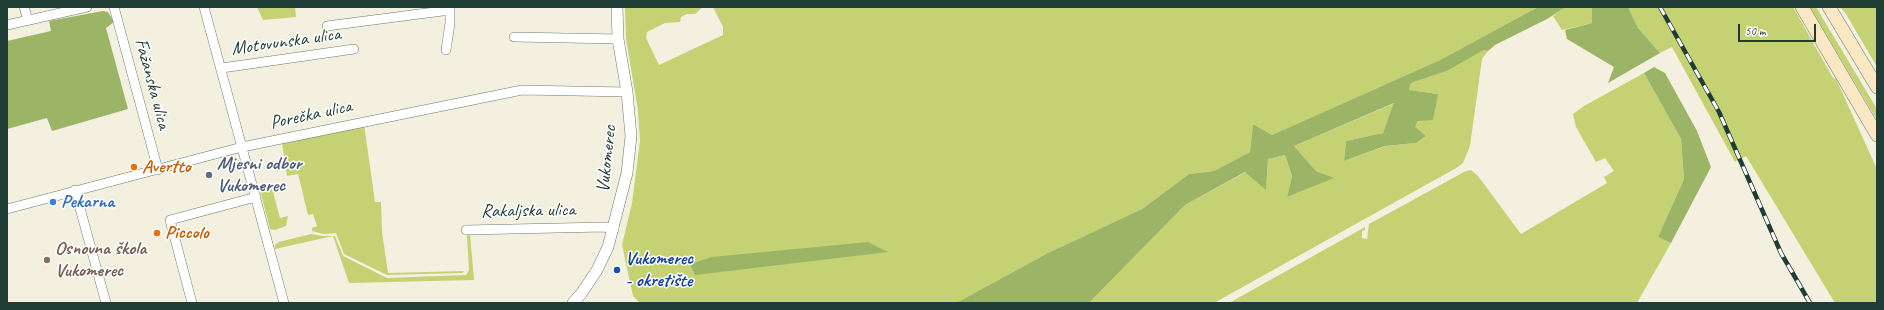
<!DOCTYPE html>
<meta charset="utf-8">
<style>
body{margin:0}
#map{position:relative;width:1884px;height:310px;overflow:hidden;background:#f4f0df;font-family:Caveat,sans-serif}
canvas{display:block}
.frame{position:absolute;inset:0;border:8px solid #1f3d34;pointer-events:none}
.scale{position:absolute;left:1738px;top:24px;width:78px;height:18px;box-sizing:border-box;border:2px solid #1f3d34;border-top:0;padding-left:5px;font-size:12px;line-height:14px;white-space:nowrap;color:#1f3d34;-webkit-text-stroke:3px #fff;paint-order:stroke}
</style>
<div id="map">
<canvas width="1884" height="310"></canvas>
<div class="frame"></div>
<div class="scale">50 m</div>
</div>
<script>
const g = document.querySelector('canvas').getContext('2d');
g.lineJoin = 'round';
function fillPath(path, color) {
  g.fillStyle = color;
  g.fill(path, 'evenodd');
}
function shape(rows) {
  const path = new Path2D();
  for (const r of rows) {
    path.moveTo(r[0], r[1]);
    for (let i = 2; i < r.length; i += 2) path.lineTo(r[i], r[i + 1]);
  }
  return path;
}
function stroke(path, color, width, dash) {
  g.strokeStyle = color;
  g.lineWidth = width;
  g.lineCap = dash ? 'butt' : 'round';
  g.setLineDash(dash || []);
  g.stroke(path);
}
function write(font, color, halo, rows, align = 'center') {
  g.font = font + ' Caveat,sans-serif';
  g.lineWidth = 3;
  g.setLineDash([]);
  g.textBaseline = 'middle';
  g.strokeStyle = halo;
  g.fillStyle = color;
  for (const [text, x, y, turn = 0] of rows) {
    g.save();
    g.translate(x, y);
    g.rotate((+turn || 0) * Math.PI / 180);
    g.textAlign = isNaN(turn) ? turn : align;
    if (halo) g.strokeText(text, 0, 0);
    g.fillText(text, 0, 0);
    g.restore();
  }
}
fillPath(shape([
 [257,7,295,7,296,17,263,20],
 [625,7,703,7,695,14,687,14,681,17,680,22,665,23,647,32,646,38,659,65,723,35,723,27,713,7,1538,7,1440,60,1272,135,1253,124,1250,152,1214,171,1189,174,1142,209,1048,253,956,303,640,303,633,296,622,245,632,203,640,141,638,110,626,39],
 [1566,7,1592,7,1592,23,1562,30,1553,16],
 [1628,7,1793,7,1833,78,1836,79,1877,169,1877,303,1835,303,1746,156,1735,162,1672,47,1660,53,1638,28],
 [1810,7,1816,7,1877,109,1877,120],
 [1840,7,1877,7,1877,67,1846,14],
 [1484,50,1488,51,1482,59,1470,146,1463,163,1458,167,1214,303,1089,303,1185,205,1246,172,1266,189,1268,159,1285,155,1292,176,1287,197,1333,178,1316,171,1294,146,1395,103,1383,133,1346,141,1344,161,1386,146,1416,143,1426,136,1414,128,1438,94,1409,90,1411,83,1447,71],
 [1644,73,1681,139,1684,179,1658,237,1671,243,1637,303,1229,303,1365,227,1365,230,1362,231,1362,238,1367,239,1369,224,1466,171,1471,170,1478,176,1521,234,1607,183,1604,177,1614,171,1605,158,1596,162,1576,127,1573,114,1584,106],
 [364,124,375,202,381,202,382,232,388,273,464,271,462,273,387,275,344,254,336,233,324,234,312,231,312,228,317,226,313,214,308,215,298,174,287,176,282,143],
 [272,188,280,218,288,216,286,226,275,230,270,229,260,190],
 [311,234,322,236,335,236,343,256,387,278,466,275,469,270,467,236,470,234,474,280,349,283,333,236,275,249,275,245,279,242]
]), '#c4d273');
fillPath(shape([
 [1538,7,1566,7,1547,19,1495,45,1488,51,1484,50,1447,71,1411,83,1409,90,1438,94,1433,120,1418,121,1415,127,1426,136,1416,143,1385,146,1344,161,1346,141,1383,133,1394,103,1294,146,1316,171,1334,178,1287,197,1292,176,1285,155,1268,159,1266,190,1245,172,1185,205,1089,303,956,303,1048,253,1142,209,1189,174,1214,171,1250,152,1253,124,1272,135,1440,60],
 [1592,7,1628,7,1638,28,1660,53,1608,83,1614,67,1567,39,1565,30,1592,23],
 [103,11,108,12,114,22,106,28,128,109,52,131,47,118,7,129,7,41,51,31,49,21],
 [1654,67,1665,73,1697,131,1711,167,1671,243,1658,237,1684,179,1681,139,1644,73],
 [868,242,888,252,695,275,690,264,712,257]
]), '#9bb465');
const minor = shape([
 [24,7,28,20],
 [114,7,158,170],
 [204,7,284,303],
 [7,25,87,7],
 [327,26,450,10,449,7],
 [514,37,618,39],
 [446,50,450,23,450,10],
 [222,68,354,49],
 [75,190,106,303],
 [7,209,242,147,522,90,627,92],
 [466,230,604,227,614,229],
 [192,303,170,220,256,197]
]);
const tertiary = shape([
 [573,303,581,294,597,270,608,247,627,173,631,136,627,92,618,39,617,7]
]);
const secondary = shape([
 [1802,7,1877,135],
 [1829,7,1877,87]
]);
stroke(minor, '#6a7c70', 10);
stroke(tertiary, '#6a7c70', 12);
stroke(secondary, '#6a7c70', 14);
stroke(minor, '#fff', 9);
stroke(tertiary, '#fff', 11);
stroke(secondary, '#fae7c3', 13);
const rail = shape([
 [1660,7,1719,112,1781,253,1810,303]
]);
stroke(rail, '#1f3d34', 4.5);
stroke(rail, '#fff', 3, [9]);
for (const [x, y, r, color] of [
 [134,167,4,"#e8710a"],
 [209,175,4,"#5c6f8a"],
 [53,202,4,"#3f7fe0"],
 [157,233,4,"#e8710a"],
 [47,260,4,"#8d6e63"],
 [617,270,4,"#1a4fb4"]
]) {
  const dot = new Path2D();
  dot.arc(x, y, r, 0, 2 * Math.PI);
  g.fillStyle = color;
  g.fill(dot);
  stroke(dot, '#fff', 1.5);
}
write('19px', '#1f3d34', '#fff', [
 ["Motovunska ulica",286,42,-8],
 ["Fažanska ulica",152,84,75],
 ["Porečka ulica",311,115,-12],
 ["Vukomerec",607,159,-84],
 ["Rakaljska ulica",528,211,-1]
]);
write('bold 19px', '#4e5e75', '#fff', [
 ["Mjesni odbor",217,164],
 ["Vukomerec",217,186]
], 'left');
write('bold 19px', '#c56008', '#fff', [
 ["Avertto",142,167],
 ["Piccolo",165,233]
], 'left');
write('bold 19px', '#366cbe', '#fff', [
 ["Pekarna",61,202]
], 'left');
write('bold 19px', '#785e54', '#fff', [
 ["Osnovna škola",55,249],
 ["Vukomerec",55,271]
], 'left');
write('bold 19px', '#164399', '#fff', [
 ["Vukomerec",625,259],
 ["- okretište",625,281]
], 'left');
</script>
